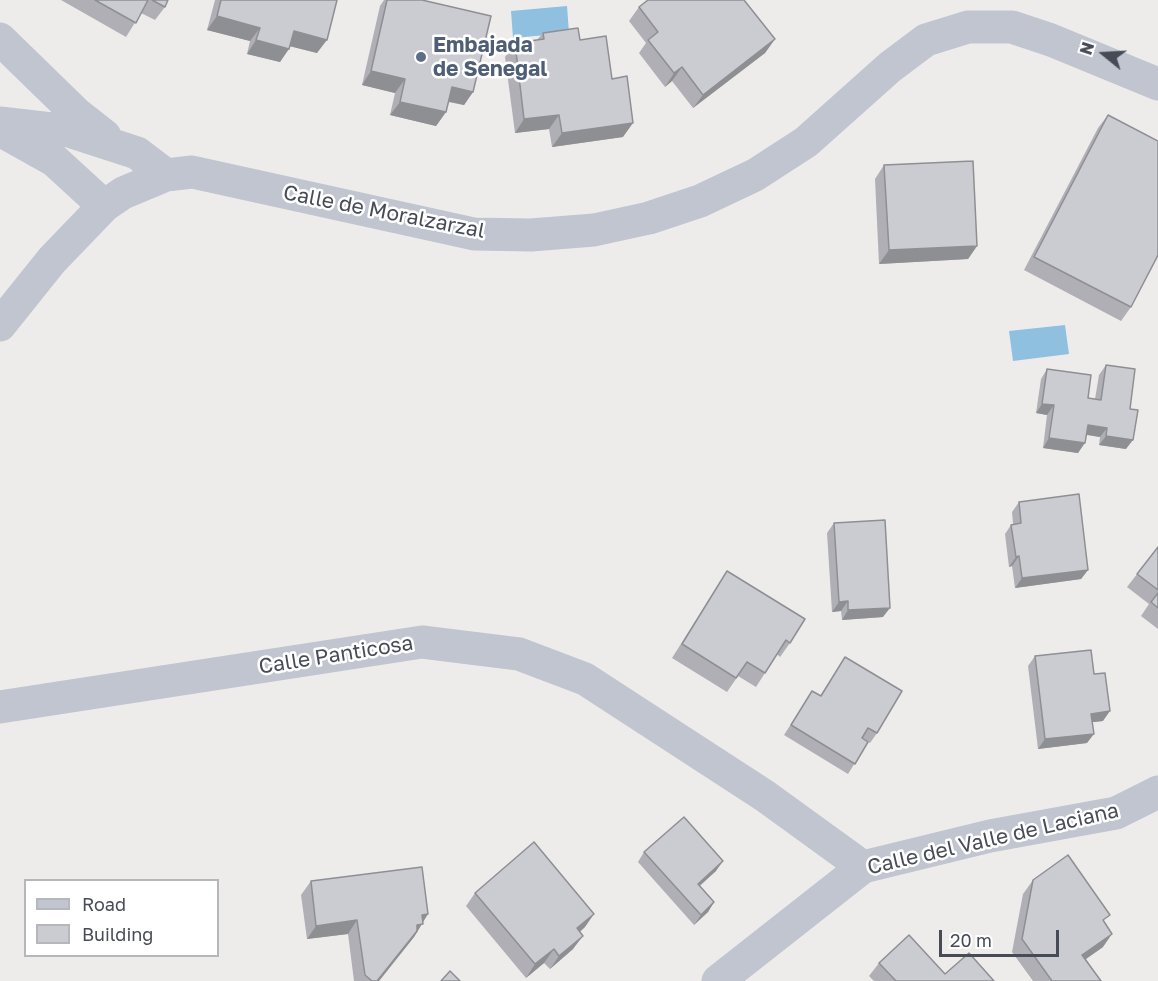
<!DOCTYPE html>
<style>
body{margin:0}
#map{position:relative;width:1158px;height:981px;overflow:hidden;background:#eeeceb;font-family:"Golos Text",sans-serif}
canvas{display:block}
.legend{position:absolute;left:24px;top:879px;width:195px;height:78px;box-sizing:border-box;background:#fff;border:2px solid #b5b7bb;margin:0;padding:8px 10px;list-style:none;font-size:18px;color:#464b56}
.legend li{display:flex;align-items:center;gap:12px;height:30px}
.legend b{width:30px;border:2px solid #b5b7bb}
.north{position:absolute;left:1074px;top:24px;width:60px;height:60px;-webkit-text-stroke:4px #fff;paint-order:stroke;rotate:288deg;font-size:16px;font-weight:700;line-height:24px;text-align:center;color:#464b56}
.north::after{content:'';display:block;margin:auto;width:21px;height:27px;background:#464b56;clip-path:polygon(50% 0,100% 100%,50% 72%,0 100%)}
.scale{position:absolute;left:939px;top:930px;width:120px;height:27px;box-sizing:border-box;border:3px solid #464b56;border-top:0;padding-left:8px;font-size:18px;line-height:21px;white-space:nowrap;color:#464b56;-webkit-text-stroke:4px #fff;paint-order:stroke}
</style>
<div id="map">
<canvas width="1158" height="981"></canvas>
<ul class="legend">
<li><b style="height:8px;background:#c0c5cf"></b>Road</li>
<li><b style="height:16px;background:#cbccd2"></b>Building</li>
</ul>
<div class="north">N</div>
<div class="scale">20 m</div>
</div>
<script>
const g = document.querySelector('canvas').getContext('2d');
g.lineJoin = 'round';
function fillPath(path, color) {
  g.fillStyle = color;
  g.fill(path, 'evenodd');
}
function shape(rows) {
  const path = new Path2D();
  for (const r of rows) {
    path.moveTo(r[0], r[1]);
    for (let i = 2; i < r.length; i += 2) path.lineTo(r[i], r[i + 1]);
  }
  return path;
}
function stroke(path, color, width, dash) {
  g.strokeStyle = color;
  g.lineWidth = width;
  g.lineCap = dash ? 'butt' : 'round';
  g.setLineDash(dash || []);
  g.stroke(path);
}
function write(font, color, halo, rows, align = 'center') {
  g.font = font + ' "Golos Text",sans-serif';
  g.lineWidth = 5;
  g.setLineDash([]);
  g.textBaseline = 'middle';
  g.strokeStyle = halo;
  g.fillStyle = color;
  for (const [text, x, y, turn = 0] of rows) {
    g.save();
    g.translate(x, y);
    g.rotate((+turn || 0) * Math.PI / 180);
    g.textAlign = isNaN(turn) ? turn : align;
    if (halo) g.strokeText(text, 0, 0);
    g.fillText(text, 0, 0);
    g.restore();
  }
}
fillPath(shape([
 [567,6,569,33,513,38,511,11],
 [1065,325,1069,354,1013,361,1009,331]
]), '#8fc0e0');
stroke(shape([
 [0,39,77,114,105,136],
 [0,123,69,131,137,153,166,175],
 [0,130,55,161,104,206],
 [0,325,52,260,104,206,123,193,166,175,192,172,474,234,531,235,594,230,649,218,700,201,755,175,806,142,890,67,926,40,968,27,1012,27,1051,40,1158,84],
 [0,707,422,642,519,654,585,679,765,796,863,867],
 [718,981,863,867,990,836,1116,813,1158,792]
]), '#c0c5cf', 33);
fillPath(shape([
 [61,0,168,0,165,7,155,20,141,13,126,37],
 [215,0,337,0,317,53,290,46,280,62,247,54,250,41,207,30],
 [384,0,422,0,473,92,464,105,448,102,446,112,436,126,390,115,395,93,362,85,380,6],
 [639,7,775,39,765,53,693,108,672,81,665,87,639,53,646,43,629,21],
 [543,33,580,40,612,79,623,137,552,147,549,129,515,133,505,57,515,43,537,40],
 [1108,115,1131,307,1121,321,1024,270,1098,128],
 [884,165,977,246,968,259,879,264,875,179],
 [1106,365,1130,409,1126,449,1099,445,1100,437,1087,435,1078,453,1043,448,1047,415,1036,413,1041,379,1047,369,1088,398,1095,399,1099,375],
 [1019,502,1088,570,1081,579,1015,588,1012,566,1009,567,1005,534,1011,525,1013,524,1012,512],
 [834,523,883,617,842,620,841,611,832,612,827,533],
 [1158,547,1158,629,1141,616,1149,604,1127,587],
 [727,571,790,643,780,657,777,654,756,687,738,676,727,692,672,658,718,585],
 [1035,656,1094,674,1103,721,1093,722,1087,743,1038,749,1028,666],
 [845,657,877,733,870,743,868,742,848,774,784,735,812,691,820,696],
 [644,852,716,871,700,886,714,902,708,912,694,925,638,862],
 [1033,880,1105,923,1103,947,1086,959,1101,981,1033,981,1012,952,1023,894],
 [311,881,423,922,414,937,379,981,354,981,348,934,307,939,301,895],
 [475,893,585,927,580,932,573,949,550,969,544,963,526,978,466,906],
 [879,963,945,974,994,981,874,981,869,976]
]), '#afafb5');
fillPath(shape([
 [217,16,260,28,250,41,207,30],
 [294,31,327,40,317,53,285,45],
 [775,39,765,53,693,108,703,95],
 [256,40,289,49,280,62,247,54],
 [682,67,672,81,665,87,674,73],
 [371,71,405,79,395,93,362,85],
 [452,87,473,92,464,105,442,100],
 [400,102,446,112,436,126,390,115],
 [559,115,549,129,515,133,524,119],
 [633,123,623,137,552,147,562,133],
 [977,246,968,259,879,264,889,250],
 [1042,404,1054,405,1047,415,1036,413],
 [1088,425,1107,428,1100,437,1082,434],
 [1106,436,1133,440,1126,449,1099,445],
 [1049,438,1085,443,1078,453,1043,448],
 [1019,556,1012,566,1009,567,1016,557],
 [1088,570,1081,579,1015,588,1022,578],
 [848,601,841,611,832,612,839,602],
 [890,608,883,617,842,620,848,610],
 [1110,711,1103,721,1085,723,1091,714],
 [1094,734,1087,743,1038,749,1045,739],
 [723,861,716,871,691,893,698,884],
 [714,902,708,912,694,925,701,915],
 [428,914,414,937,379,981,377,981,407,938,422,915],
 [594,914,585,927,567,942,577,928],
 [357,920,348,934,307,939,316,926],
 [1112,934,1103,947,1073,968,1082,955],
 [583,936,573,949,550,969,559,956],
 [554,949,544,963,526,978,535,964]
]), '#8e8f93');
const building = shape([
 [95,0,148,0,136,23,95,0],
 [152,0,168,0,165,7,152,0],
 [221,0,337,0,327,40,294,31,289,49,256,40,260,28,217,16,221,0],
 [387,0,422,0,491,16,473,92,452,87,446,112,400,102,405,79,371,71,387,0],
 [648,0,744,0,775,39,703,95,682,67,674,73,648,40,658,32,639,7,648,0],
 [578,28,580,40,606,36,612,79,627,76,633,123,562,133,559,115,524,119,515,43,544,39,543,33,578,28],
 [1108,115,1158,141,1158,255,1131,307,1034,257,1108,115],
 [973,161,977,246,889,250,884,165,973,161],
 [1106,365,1135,369,1130,409,1138,410,1133,440,1106,436,1107,428,1088,425,1085,443,1049,438,1054,405,1042,404,1047,369,1091,375,1088,398,1101,400,1106,365],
 [1079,494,1088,570,1022,578,1019,556,1016,557,1011,525,1021,523,1019,502,1079,494],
 [885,520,890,608,848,610,848,601,839,602,834,523,885,520],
 [1158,547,1158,590,1137,574,1158,547],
 [727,571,805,619,790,643,786,640,765,673,747,662,736,678,682,644,727,571],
 [1158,593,1158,608,1151,602,1158,593],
 [1091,650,1094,674,1105,673,1110,711,1091,714,1094,734,1045,739,1035,656,1091,650],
 [845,657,902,691,877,733,868,728,862,738,868,742,855,764,791,725,812,691,821,696,845,657],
 [684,817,723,861,698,884,714,902,701,915,644,852,684,817],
 [534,842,594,914,577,928,583,936,559,956,554,949,535,964,475,893,534,842],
 [1068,855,1110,915,1103,920,1112,934,1082,955,1101,981,1052,981,1022,939,1033,880,1068,855],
 [422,867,428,914,422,915,423,924,417,925,417,931,377,981,372,981,365,975,357,920,316,926,311,881,422,867],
 [909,935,945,974,969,953,994,981,896,981,879,963,909,935],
 [450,971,460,981,441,981,450,971]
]);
fillPath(building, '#cbccd2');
stroke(building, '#8e8f93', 1.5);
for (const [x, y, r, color] of [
 [421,57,6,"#5c6f8a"]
]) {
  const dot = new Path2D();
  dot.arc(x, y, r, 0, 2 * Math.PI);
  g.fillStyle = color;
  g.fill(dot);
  stroke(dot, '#fff', 2);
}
write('bold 21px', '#4e5e75', '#fff', [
 ["Embajada",433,45],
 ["de Senegal",433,69]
], 'left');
write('21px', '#464b56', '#fff', [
 ["Calle de Moralzarzal",384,212,11],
 ["Calle Panticosa",336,655,-9],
 ["Calle del Valle de Laciana",993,839,-13]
]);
</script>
